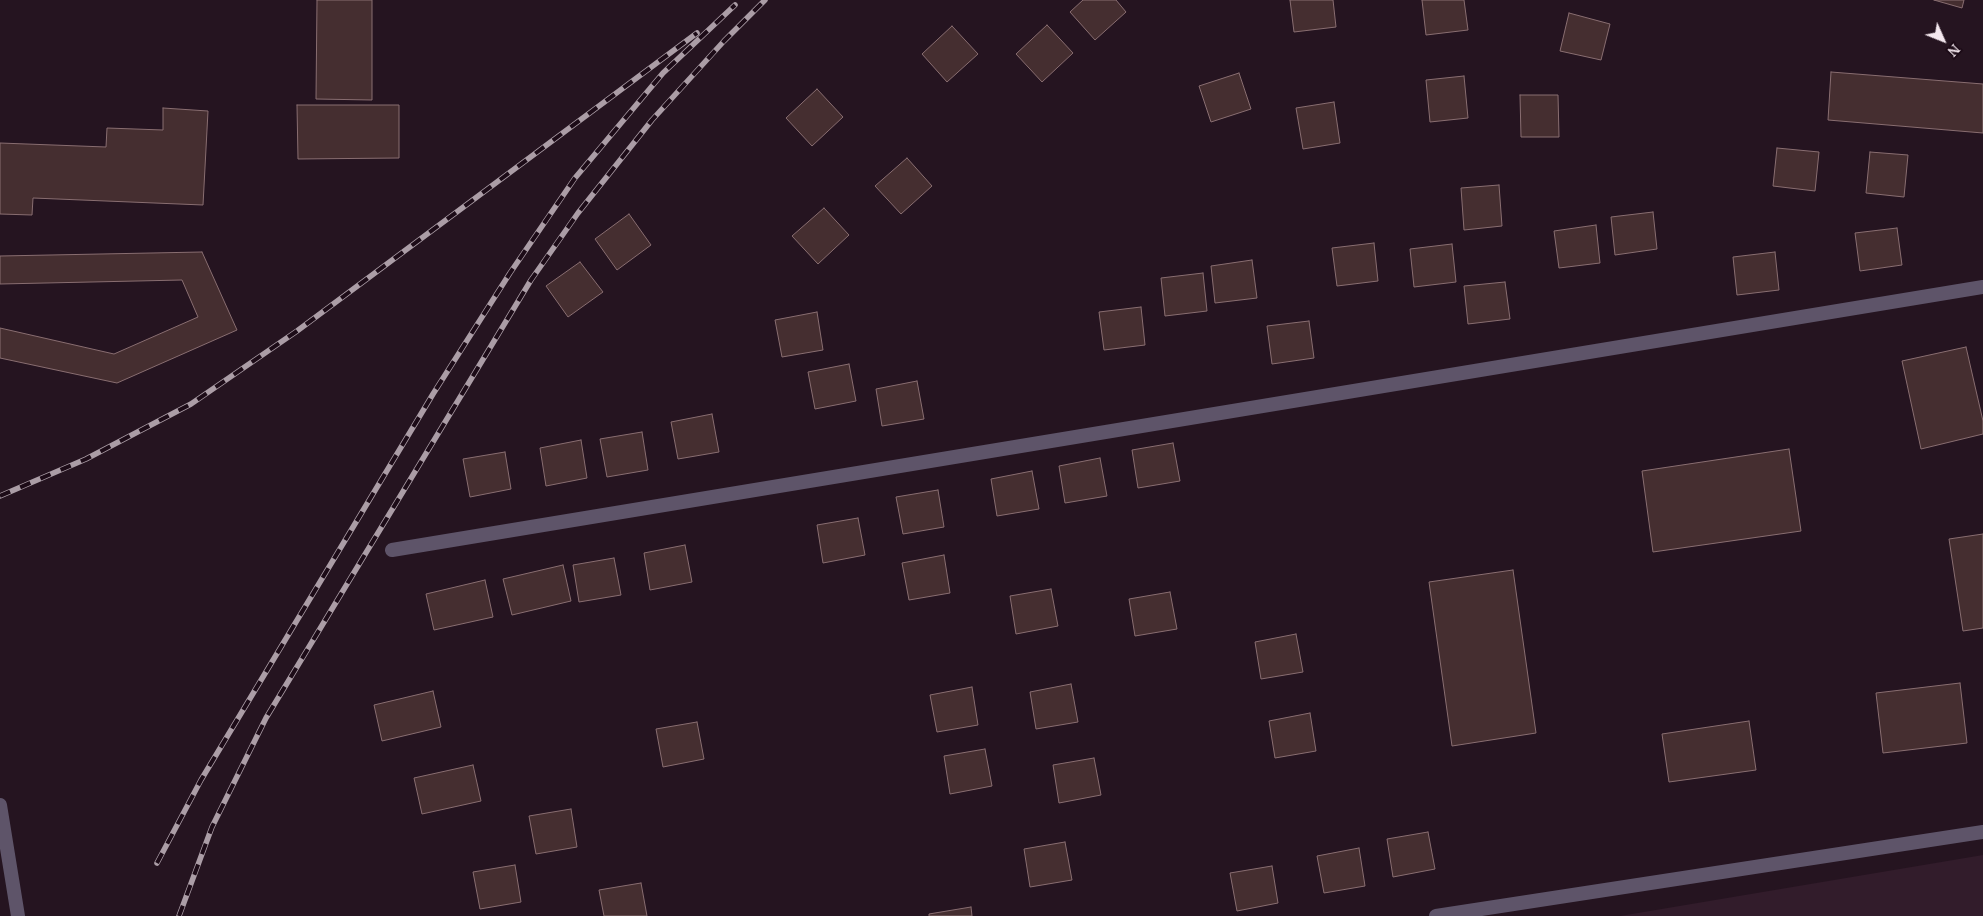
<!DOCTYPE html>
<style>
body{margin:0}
#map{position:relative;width:1983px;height:916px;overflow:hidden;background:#251420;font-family:"PT Serif",serif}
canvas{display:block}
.north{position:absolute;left:1918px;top:15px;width:50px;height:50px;-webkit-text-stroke:4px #1c0b17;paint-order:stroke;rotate:134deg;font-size:14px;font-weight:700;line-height:20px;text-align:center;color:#f4e8ef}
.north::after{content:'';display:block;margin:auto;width:18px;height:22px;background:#f4e8ef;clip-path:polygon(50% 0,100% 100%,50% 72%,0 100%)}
</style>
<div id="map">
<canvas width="1983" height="916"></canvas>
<div class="north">N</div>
</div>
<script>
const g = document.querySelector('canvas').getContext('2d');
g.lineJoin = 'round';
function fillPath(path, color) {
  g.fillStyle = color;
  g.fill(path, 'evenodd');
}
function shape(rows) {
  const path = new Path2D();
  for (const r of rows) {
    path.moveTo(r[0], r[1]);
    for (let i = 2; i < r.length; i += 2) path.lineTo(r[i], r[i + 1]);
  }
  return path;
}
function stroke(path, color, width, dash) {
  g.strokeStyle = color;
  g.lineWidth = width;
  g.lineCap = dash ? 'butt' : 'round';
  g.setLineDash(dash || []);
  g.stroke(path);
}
fillPath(shape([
 [1983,855,1983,916,1620,916]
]), '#321c2b');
const building = shape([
 [317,0,372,0,372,100,316,99,317,0],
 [1083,0,1116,0,1126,12,1095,40,1070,12,1083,0],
 [1290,0,1333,0,1336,27,1294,32,1290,0],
 [1422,0,1464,0,1468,30,1426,35,1422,0],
 [1934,0,1964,0,1962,8,1934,0],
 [1569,13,1610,24,1601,60,1560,51,1569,13],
 [1047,25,1073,53,1042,82,1016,54,1047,25],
 [952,26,978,54,947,82,922,54,952,26],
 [1831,72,1983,84,1983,133,1828,120,1831,72],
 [1239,73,1251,109,1211,122,1199,86,1239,73],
 [1464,76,1468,118,1430,122,1426,80,1464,76],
 [817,89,843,117,812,146,786,118,817,89],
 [1520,95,1558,95,1559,137,1521,137,1520,95],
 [1334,102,1340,143,1303,149,1296,108,1334,102],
 [297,105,399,105,399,158,298,159,297,105],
 [163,108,208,111,203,205,33,198,32,215,0,214,0,143,106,147,107,128,163,130,163,108],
 [1777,148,1819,152,1815,191,1773,186,1777,148],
 [1870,152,1908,155,1904,197,1866,193,1870,152],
 [907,158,932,186,901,214,875,186,907,158],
 [1499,185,1502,226,1464,230,1461,188,1499,185],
 [824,208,849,235,818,264,792,236,824,208],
 [1653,212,1657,249,1615,255,1611,217,1653,212],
 [629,214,651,245,617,270,595,239,629,214],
 [1596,225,1600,263,1559,268,1554,231,1596,225],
 [1897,228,1902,265,1860,271,1855,233,1897,228],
 [1374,243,1378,281,1337,286,1332,248,1374,243],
 [1452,244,1456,282,1414,287,1410,249,1452,244],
 [202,252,237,330,117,383,0,358,0,328,114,354,198,317,182,280,0,284,0,256,202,252],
 [1775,252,1779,290,1737,295,1733,257,1775,252],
 [1252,260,1257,298,1215,303,1211,266,1252,260],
 [580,262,603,292,568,317,546,286,580,262],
 [1203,273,1207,311,1165,316,1161,278,1203,273],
 [1505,282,1510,319,1468,324,1464,286,1505,282],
 [1141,307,1145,345,1104,350,1099,312,1141,307],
 [817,312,823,350,782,357,775,320,817,312],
 [1309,321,1314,358,1272,364,1267,326,1309,321],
 [1966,347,1983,421,1983,434,1921,449,1902,361,1966,347],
 [849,364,856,401,815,409,808,372,849,364],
 [917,381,924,419,882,426,876,389,917,381],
 [712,414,719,452,678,459,671,422,712,414],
 [642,432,648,470,607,477,600,439,642,432],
 [581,440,587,478,546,486,540,448,581,440],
 [1173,443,1180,481,1138,488,1132,450,1173,443],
 [1789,449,1801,531,1653,552,1642,471,1789,449],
 [505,452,511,489,470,497,463,459,505,452],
 [1100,458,1107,496,1065,503,1059,466,1100,458],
 [1032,471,1039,509,997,516,991,479,1032,471],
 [938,490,944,527,903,534,896,497,938,490],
 [858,518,865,555,823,563,817,525,858,518],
 [1983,534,1983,628,1963,631,1949,539,1983,534],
 [685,545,692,582,650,590,644,553,685,545],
 [944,555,950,593,909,600,902,563,944,555],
 [614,558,621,595,579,602,573,565,614,558],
 [563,565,571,601,512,615,503,579,563,565],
 [1513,570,1536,733,1452,746,1429,582,1513,570],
 [485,580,493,617,434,630,426,594,485,580],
 [1051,589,1058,626,1016,634,1010,596,1051,589],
 [1170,592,1177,629,1135,636,1129,599,1170,592],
 [1296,634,1303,672,1261,679,1255,642,1296,634],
 [1960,683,1967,743,1883,753,1876,693,1960,683],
 [1071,684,1078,722,1036,729,1030,692,1071,684],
 [972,687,978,725,937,732,930,695,972,687],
 [433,691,441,727,382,741,374,705,433,691],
 [1310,713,1316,751,1275,758,1269,721,1310,713],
 [1749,721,1756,770,1669,782,1662,734,1749,721],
 [697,722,704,759,663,767,656,729,697,722],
 [985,749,992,786,950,794,944,756,985,749],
 [1094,758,1101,795,1059,803,1053,765,1094,758],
 [473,765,481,801,422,814,414,778,473,765],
 [571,809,577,847,536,854,529,816,571,809],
 [1428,832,1435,869,1393,877,1387,839,1428,832],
 [1065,842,1072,880,1030,887,1024,849,1065,842],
 [1359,848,1365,886,1324,893,1317,856,1359,848],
 [515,865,521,902,480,909,473,872,515,865],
 [1272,866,1278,903,1237,911,1230,873,1272,866],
 [641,883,647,916,604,916,599,890,641,883],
 [971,907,972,916,929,916,929,914,971,907]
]);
fillPath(building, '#452e30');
stroke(building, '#896e71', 1);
stroke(shape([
 [392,550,1983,287],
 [1436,916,1983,832]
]), '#5e5469', 14);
stroke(shape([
 [0,805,18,916]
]), '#5e5469', 14);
const rail = shape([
 [0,496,86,459,191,404,297,331,697,33],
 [157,863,201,780,433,394,510,273,575,178,663,73,735,5],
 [179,916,212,827,266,718,531,280,578,213,652,120,724,41,765,0]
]);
stroke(rail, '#ab9da6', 5.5);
stroke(rail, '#1c0b17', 4, [11]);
</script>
